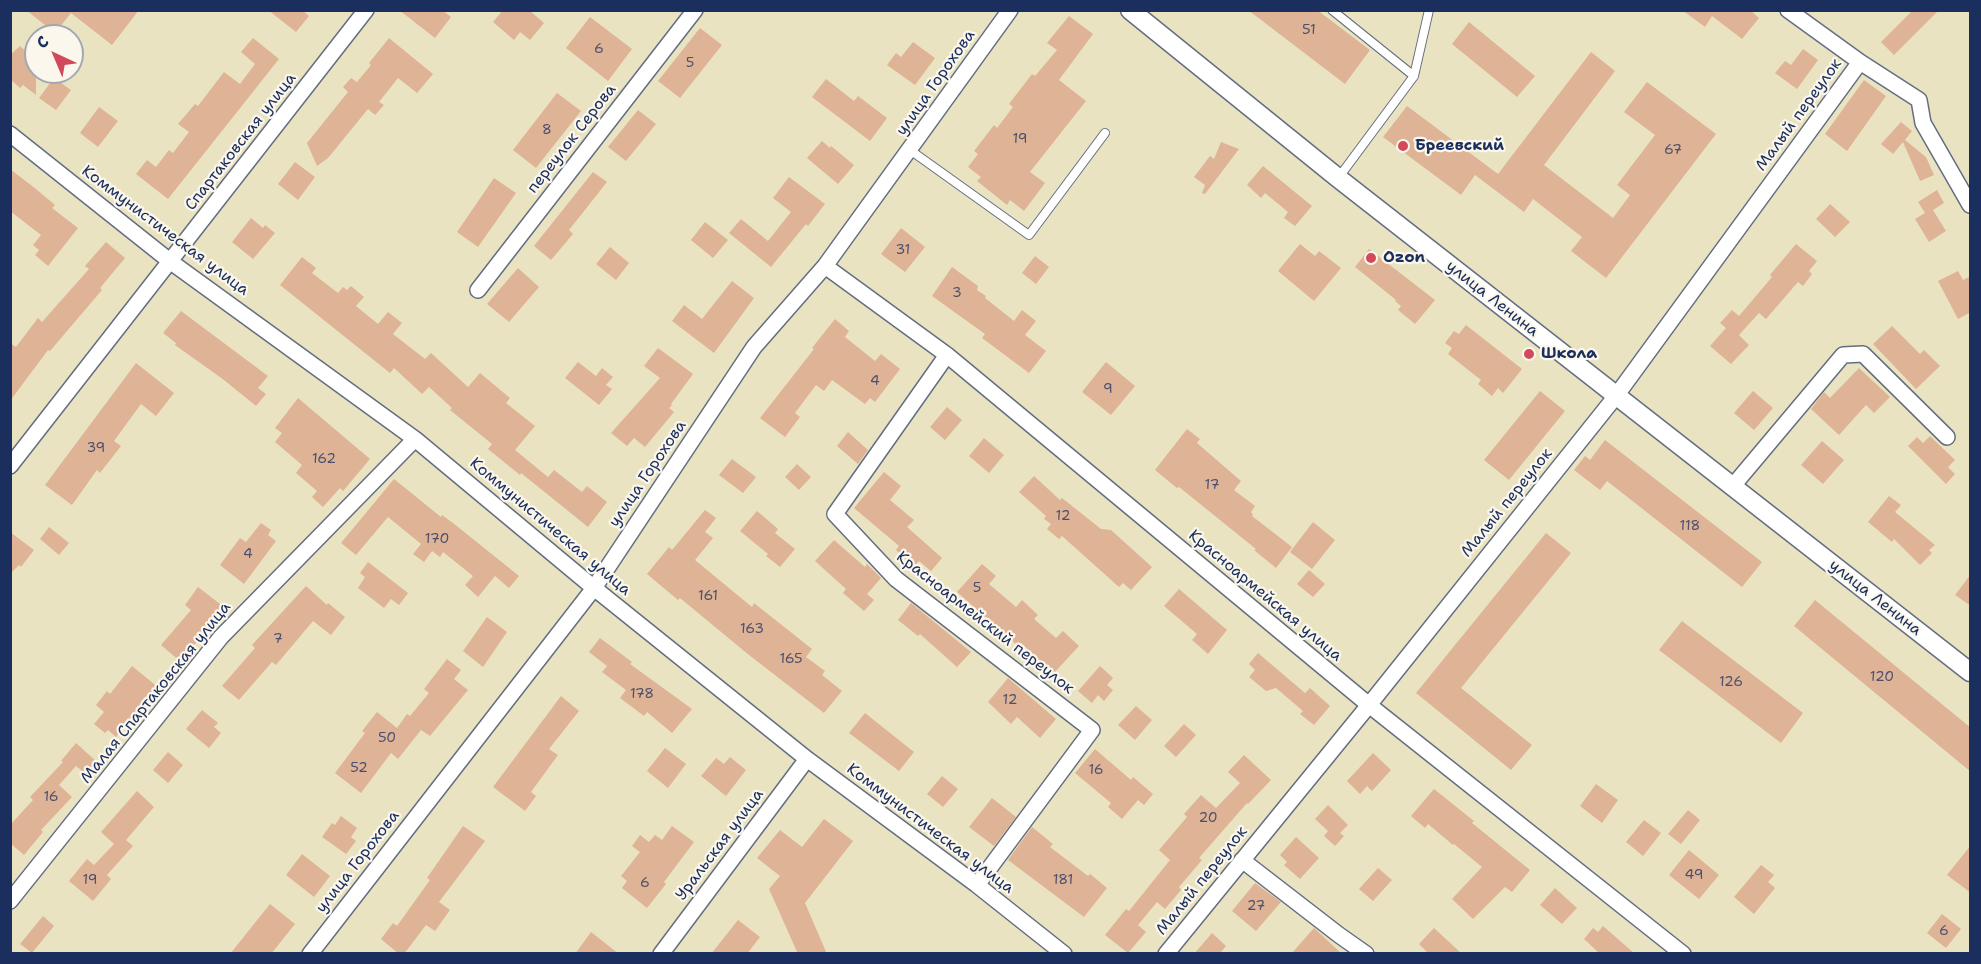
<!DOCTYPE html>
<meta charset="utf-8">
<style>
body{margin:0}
#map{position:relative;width:1981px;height:964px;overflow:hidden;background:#eae3c2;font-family:"Shantell Sans",sans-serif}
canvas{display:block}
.frame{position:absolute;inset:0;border:12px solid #1b2f5e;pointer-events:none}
.north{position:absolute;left:24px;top:24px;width:60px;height:60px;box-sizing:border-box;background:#fbf7ec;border:2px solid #a1a7b3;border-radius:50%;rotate:316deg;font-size:16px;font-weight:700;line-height:24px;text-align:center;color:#1b2f5e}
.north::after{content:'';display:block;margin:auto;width:21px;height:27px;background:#d1495b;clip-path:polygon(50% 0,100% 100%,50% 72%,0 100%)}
</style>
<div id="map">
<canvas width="1981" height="964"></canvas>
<div class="frame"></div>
<div class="north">С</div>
</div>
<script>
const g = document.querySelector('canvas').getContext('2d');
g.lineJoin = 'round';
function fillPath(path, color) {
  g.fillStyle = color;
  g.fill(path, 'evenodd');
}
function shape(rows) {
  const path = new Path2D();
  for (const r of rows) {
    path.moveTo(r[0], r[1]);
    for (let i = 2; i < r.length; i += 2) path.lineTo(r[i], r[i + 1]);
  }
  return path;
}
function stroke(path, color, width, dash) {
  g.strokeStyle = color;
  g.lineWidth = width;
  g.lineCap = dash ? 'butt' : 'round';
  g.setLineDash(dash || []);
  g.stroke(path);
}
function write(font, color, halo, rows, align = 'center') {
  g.font = font + ' "Shantell Sans",sans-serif';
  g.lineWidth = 4.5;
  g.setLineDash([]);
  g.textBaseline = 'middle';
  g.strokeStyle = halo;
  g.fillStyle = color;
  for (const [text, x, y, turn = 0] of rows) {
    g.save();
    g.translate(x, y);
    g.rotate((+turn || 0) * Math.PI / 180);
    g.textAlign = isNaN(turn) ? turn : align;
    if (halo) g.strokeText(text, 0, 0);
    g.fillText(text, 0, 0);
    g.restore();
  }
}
fillPath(shape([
 [26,10,139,10,112,45,71,13,55,33],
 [268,10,302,10,309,16,296,32],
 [399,10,442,10,451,17,435,38],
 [503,10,529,10,544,23,530,40,520,32,514,40,493,22],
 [1248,10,1317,10,1370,50,1345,84],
 [1682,10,1750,10,1759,18,1742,39,1712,16,1705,27],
 [1913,10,1939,10,1894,55,1881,42],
 [1069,16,1093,34,1059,80,1086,101,1030,172,1045,183,1024,211,1010,200,1007,205,977,181,981,177,968,167,978,154,974,151,994,125,997,128,1013,107,1009,104,1032,74,1035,76,1057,50,1047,43],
 [590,17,632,49,608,81,566,48],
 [1469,22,1535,76,1517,97,1452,44],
 [700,28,722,45,680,98,658,81],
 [253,38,279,59,168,199,136,174,147,160,156,167,169,150,173,153,189,132,178,124,195,104,198,106,224,72,240,84,255,64,241,52],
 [389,38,433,74,417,93,398,78,379,102,384,105,375,115,368,109,328,158,317,166,307,143,348,92,343,87,351,78,357,82,371,65,369,63],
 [913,42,935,58,915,85,887,65,896,53,901,57],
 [20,46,36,61,36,95,23,85,20,88,10,79,10,55],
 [1803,49,1818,60,1797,89,1775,73,1785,61,1791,65],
 [1591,52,1615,71,1544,165,1613,218,1630,195,1617,185,1655,135,1624,112,1647,82,1716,134,1606,278,1571,251,1582,237,1533,199,1524,212,1475,175,1461,195,1383,137,1407,106,1498,174],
 [54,78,71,90,56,110,39,98],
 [826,79,854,101,858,96,887,118,870,141,812,97],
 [1864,80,1886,96,1847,151,1825,134],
 [557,93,581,111,536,168,513,150],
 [99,107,118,121,98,147,80,133],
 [638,110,656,124,626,161,608,147],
 [1901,122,1912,131,1905,140,1926,157,1934,175,1920,181,1903,142,1893,154,1881,144],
 [822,141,830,148,831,146,854,165,838,184,807,158],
 [1221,142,1239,149,1205,194,1202,193,1205,185,1194,177,1210,156,1214,159],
 [295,162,315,177,298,200,278,184],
 [1263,166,1312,206,1295,226,1284,218,1288,212,1265,193,1261,198,1247,185],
 [10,169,36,189,55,205,52,208,78,228,48,266,35,255,39,250,33,245,41,235,10,211],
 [593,172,607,182,569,230,573,234,551,260,534,246],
 [789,177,825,204,808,226,806,224,771,267,729,233,741,219,768,241,791,212,773,198],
 [494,178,516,193,478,247,457,232],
 [1937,190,1944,203,1933,210,1946,231,1929,242,1915,219,1925,213,1918,202],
 [1830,204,1850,222,1835,237,1816,219],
 [251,218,263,228,265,225,275,233,253,259,232,242],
 [705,222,728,240,713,258,691,240],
 [901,228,925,247,905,272,881,254],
 [106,242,125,258,100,288,102,290,50,351,48,350,10,401,10,343,16,347,38,318,42,322,89,269,85,266],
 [1300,244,1315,256,1319,251,1341,268,1314,301,1278,271],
 [1796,244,1817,261,1809,271,1812,274,1803,286,1798,282,1766,319,1759,313,1739,335,1749,345,1731,364,1710,346,1726,328,1720,323,1732,310,1739,316,1772,277,1770,275],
 [610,247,629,263,616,280,596,264],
 [1369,249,1435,300,1415,324,1398,310,1401,306,1395,301,1396,300,1355,267],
 [1035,256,1049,267,1036,284,1022,273],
 [302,257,316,268,312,273,338,293,343,287,347,290,351,286,364,297,356,306,378,324,388,312,402,323,393,334,425,359,431,353,468,387,480,373,510,398,506,403,535,426,515,450,548,477,554,470,582,492,587,486,607,502,588,527,521,473,520,475,488,449,492,444,450,410,452,408,429,387,422,394,394,368,390,373,280,285],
 [952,267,978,286,977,290,986,296,985,298,1014,321,1022,310,1036,321,1025,335,1046,351,1029,373,982,338,985,334,932,296],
 [518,268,539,287,509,322,487,304],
 [1958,271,1963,280,1971,276,1971,312,1958,319,1938,281],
 [732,281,754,298,714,353,672,321,684,305,702,319],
 [181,311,268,376,258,388,266,394,256,406,224,380,175,345,176,343,163,333],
 [835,319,849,331,845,337,875,361,881,354,900,369,875,402,870,398,865,404,832,380,824,391,816,385,795,413,800,417,785,437,760,418,814,349,812,348],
 [1466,325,1522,369,1503,393,1498,388,1492,396,1478,384,1481,380,1448,354,1452,348,1445,343,1454,331,1459,334],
 [1892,326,1920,354,1924,350,1940,366,1916,389,1873,344],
 [658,348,693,374,671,404,672,405,669,408,674,412,645,447,634,438,627,446,611,433,660,378,644,366],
 [578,362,596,376,602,368,613,377,606,385,612,389,599,405,565,378],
 [1106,362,1135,386,1111,415,1082,392],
 [136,363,174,393,156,416,141,404,114,441,121,446,100,473,97,470,72,505,45,485],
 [1859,368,1890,397,1874,413,1866,405,1839,435,1811,409,1824,392,1830,398],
 [1540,391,1565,411,1509,480,1484,460],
 [1753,391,1773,408,1754,430,1734,413],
 [298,398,370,459,343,491,340,488,323,507,312,497,317,491,296,473,302,465,275,442,282,433,275,428],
 [947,407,962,420,945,440,930,427],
 [1187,429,1200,439,1197,443,1241,481,1234,490,1255,506,1251,512,1253,515,1252,516,1292,547,1276,568,1254,550,1256,549,1179,487,1177,488,1155,470],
 [848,432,868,450,858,464,837,446],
 [1930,436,1955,460,1948,467,1955,474,1946,484,1908,446,1917,437,1923,443],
 [984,438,1004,455,989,473,969,456],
 [1605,440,1762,562,1742,587,1607,481,1600,490,1574,470,1585,456,1590,460],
 [1822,441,1844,460,1823,484,1801,465],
 [732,459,756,477,743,493,719,475],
 [797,464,811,477,799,490,785,477],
 [884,472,901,486,890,500,914,520,907,527,942,558,931,571,919,561,914,566,896,550,899,546,854,508],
 [1034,476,1060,500,1062,498,1101,529,1111,530,1152,567,1131,590,1123,583,1119,587,1062,536,1059,539,1047,529,1051,524,1044,519,1046,516,1019,492],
 [394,479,441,517,442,515,453,523,519,576,509,588,495,576,478,597,465,585,473,576,443,552,440,557,432,551,424,562,413,554,421,544,388,517,356,555,341,543],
 [1889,496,1901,505,1895,512,1935,545,1929,550,1932,553,1920,565,1894,539,1892,542,1868,522],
 [705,510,716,518,705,532,713,538,695,560,752,607,754,603,812,649,806,657,825,671,822,675,842,691,824,713,749,655,680,598,678,600,647,574,669,547,672,550],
 [757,511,778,529,775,533,795,549,780,567,766,556,768,554,740,531],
 [1313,522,1335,540,1312,569,1290,552],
 [261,523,271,530,268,535,276,541,244,584,220,565,240,538,246,542],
 [49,527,69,543,59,555,40,539],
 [10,532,34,550,21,567,19,565,10,574],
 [1546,533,1571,553,1461,688,1532,745,1511,770,1416,693],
 [834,540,865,567,867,564,881,578,867,594,874,600,864,611,843,593,846,589,815,561],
 [368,562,408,593,399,605,391,599,384,608,358,588,365,577,360,573],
 [982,564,996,576,989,584,1016,607,1022,600,1038,615,1034,619,1056,638,1063,631,1079,646,1054,673,1021,643,1018,646,957,592],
 [1309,570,1325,584,1313,597,1297,584],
 [1971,574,1971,606,1955,595],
 [306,586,327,605,328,603,345,617,331,635,313,621,276,665,272,662,239,700,222,686,255,648,252,645],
 [198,587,224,607,181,662,161,645,191,610,185,605],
 [1179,589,1227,630,1208,654,1192,640,1197,634,1164,606],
 [1815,600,1971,728,1971,772,1794,626],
 [911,603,971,652,957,667,920,634,918,636,898,620],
 [487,617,507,632,483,667,463,651],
 [1682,621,1803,713,1781,743,1659,650],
 [600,638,632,662,630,664,692,709,672,733,647,712,644,716,620,698,626,690,602,672,607,666,589,652],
 [1258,653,1305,693,1310,688,1330,706,1314,725,1300,714,1303,711,1276,688,1266,691,1249,677,1255,670,1249,664],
 [447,659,461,670,454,679,468,690,430,736,421,730,398,759,391,753,361,793,335,773,365,733,362,731,377,712,397,728,407,714,410,716,429,693,424,689],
 [132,666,159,688,144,707,142,705,116,737,108,730,105,733,94,724,104,712,96,705,107,691,110,694],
 [1100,666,1113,678,1107,685,1113,690,1104,701,1098,695,1092,703,1078,691],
 [1008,678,1056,719,1040,738,1017,717,1011,724,988,702],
 [561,696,579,711,549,749,558,755,531,792,536,796,525,811,493,787],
 [1136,706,1152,720,1135,740,1118,725],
 [202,710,218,723,214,727,221,733,209,748,186,729],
 [865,713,914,752,899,771,849,733],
 [1184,724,1196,735,1176,757,1164,746],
 [76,743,97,762,86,774,76,766,59,785,72,797,41,830,43,832,24,855,10,843,10,825,33,800,30,797,63,762,61,761],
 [665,748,686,764,668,788,647,771],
 [1095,749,1131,780,1133,777,1153,794,1144,805,1138,800,1122,819,1108,807,1111,803,1075,773],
 [168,752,183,765,168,783,153,770],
 [1373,753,1391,770,1372,791,1367,786,1360,794,1347,781],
 [1244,755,1271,780,1248,804,1247,803,1199,858,1202,860,1179,887,1181,890,1165,909,1157,902,1138,925,1146,932,1128,953,1105,935,1126,909,1129,911,1170,860,1159,850,1187,817,1184,814,1201,795,1216,808,1240,783,1228,772],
 [730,757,746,770,726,796,701,776,716,758,724,764],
 [942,776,958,789,943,807,927,794],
 [1596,784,1618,800,1602,823,1580,806],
 [1434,789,1474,821,1472,823,1530,870,1512,892,1505,887,1473,919,1452,899,1482,867,1454,844,1453,845,1428,824,1425,828,1411,816],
 [137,791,154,807,126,840,133,846,107,875,111,879,93,901,69,881,87,859,94,865,114,844,101,832],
 [992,798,1016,817,994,846,969,827],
 [1328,805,1348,825,1340,833,1344,836,1335,846,1324,836,1328,831,1315,819],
 [1688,810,1700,820,1681,844,1668,834],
 [341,816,357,828,351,837,356,841,346,854,322,837,332,823,335,825],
 [824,819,853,841,805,903,827,954,798,954,769,889,780,876,757,858,780,830,802,847],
 [1644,820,1661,833,1643,856,1626,842],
 [463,826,485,841,439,902,450,910,435,931,426,925,404,954,399,954,381,939,393,923,397,926,430,880,427,878],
 [672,826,694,842,664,882,666,884,647,908,622,888,627,881,621,876,640,852,632,846,640,835,649,842,655,835,662,840],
 [1032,827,1053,844,1050,847,1088,876,1090,874,1107,888,1084,917,1008,860],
 [1296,837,1319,858,1300,879,1284,865,1287,862,1280,855],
 [1971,845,1971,893,1947,875],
 [1689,850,1719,875,1699,899,1669,875],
 [302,854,330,876,314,897,286,875],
 [1761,865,1774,875,1768,882,1775,888,1754,914,1734,897],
 [1378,868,1392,880,1373,901,1359,889],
 [1255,883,1281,902,1256,931,1232,911],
 [1555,888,1577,908,1562,924,1540,905],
 [270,904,295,924,271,954,230,954],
 [1942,914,1961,929,1946,948,1927,933],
 [43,916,54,926,32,953,20,944],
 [738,920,760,937,747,954,711,954],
 [1603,926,1635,954,1600,954,1584,939,1593,928,1598,932],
 [1314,928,1342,954,1291,954],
 [1434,928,1462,954,1429,954,1419,944],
 [591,932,619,954,575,954],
 [1212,933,1226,946,1219,954,1194,954]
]), '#deb396');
const service = shape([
 [1332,10,1414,76,1339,177],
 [1414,76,1429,10],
 [910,150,1029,235,1105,133]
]);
const minor = shape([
 [1788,10,1860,62,1919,100,1923,123,1970,205],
 [10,134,171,262,415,439,594,588,807,759,977,885,1064,954],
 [825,266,947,355,1369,705,1683,954],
 [478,290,695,10],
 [947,355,835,514,896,579,1092,730,977,885],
 [10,466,366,10],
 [1732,487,1843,355,1863,354,1947,437],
 [1242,860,1339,935,1366,954],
 [10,901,221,637,415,439],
 [310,954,594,588,754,347,825,266,1010,10],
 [661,954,807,759],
 [1166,954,1369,705,1616,396,1860,62]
]);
const tertiary = shape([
 [1130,10,1338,178,1970,672]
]);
stroke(service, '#636e81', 10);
stroke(minor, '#636e81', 18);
stroke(tertiary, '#636e81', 21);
stroke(service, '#fff', 8);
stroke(minor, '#fff', 15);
stroke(tertiary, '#fff', 18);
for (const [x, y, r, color] of [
 [1403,146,6,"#d1495b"],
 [1371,258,6,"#d1495b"],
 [1529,354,6,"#d1495b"]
]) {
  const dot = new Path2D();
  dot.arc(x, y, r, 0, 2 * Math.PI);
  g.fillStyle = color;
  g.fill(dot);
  stroke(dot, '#fbf7ec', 2);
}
write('14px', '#4c506c', null, [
 ["51",1309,30],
 ["6",599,49],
 ["5",690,63],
 ["8",547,130],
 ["19",1020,139],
 ["67",1673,150],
 ["31",903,250],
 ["3",957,293],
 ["4",875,381],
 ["9",1108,389],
 ["39",96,448],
 ["162",324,459],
 ["17",1212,485],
 ["12",1063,516],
 ["118",1690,526],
 ["170",437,539],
 ["4",248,554],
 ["5",977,588],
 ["161",708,596],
 ["163",752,629],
 ["7",278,639],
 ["165",791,659],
 ["120",1882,677],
 ["126",1731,682],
 ["178",642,694],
 ["12",1010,700],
 ["50",387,738],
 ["52",359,768],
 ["16",1096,770],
 ["16",51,797],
 ["20",1208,818],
 ["49",1694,875],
 ["19",90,880],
 ["181",1063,880],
 ["6",645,883],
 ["27",1256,906],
 ["6",1944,931]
]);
write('16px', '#1b2f5e', '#fbf7ec', [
 ["улица Горохова",936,83,-55],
 ["Малый переулок",1799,115,-54],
 ["переулок Серова",572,139,-52],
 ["Спартаковская улица",241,142,-52],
 ["Коммунистическая улица",165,231,37],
 ["улица Ленина",1492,299,38],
 ["улица Горохова",648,474,-56],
 ["Малый переулок",1507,503,-51],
 ["Коммунистическая улица",550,527,40],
 ["Красноармейская улица",1265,596,40],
 ["улица Ленина",1875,598,38],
 ["Красноармейский переулок",985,623,38],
 ["Малая Спартаковская улица",156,693,-51],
 ["Коммунистическая улица",930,829,37],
 ["Уральская улица",720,845,-53],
 ["улица Горохова",358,862,-52],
 ["Малый переулок",1202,881,-51]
]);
write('bold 16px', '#1b2f5e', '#fbf7ec', [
 ["Бреевский",1415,146],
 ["Ozon",1383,258],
 ["Школа",1541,354]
], 'left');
</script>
